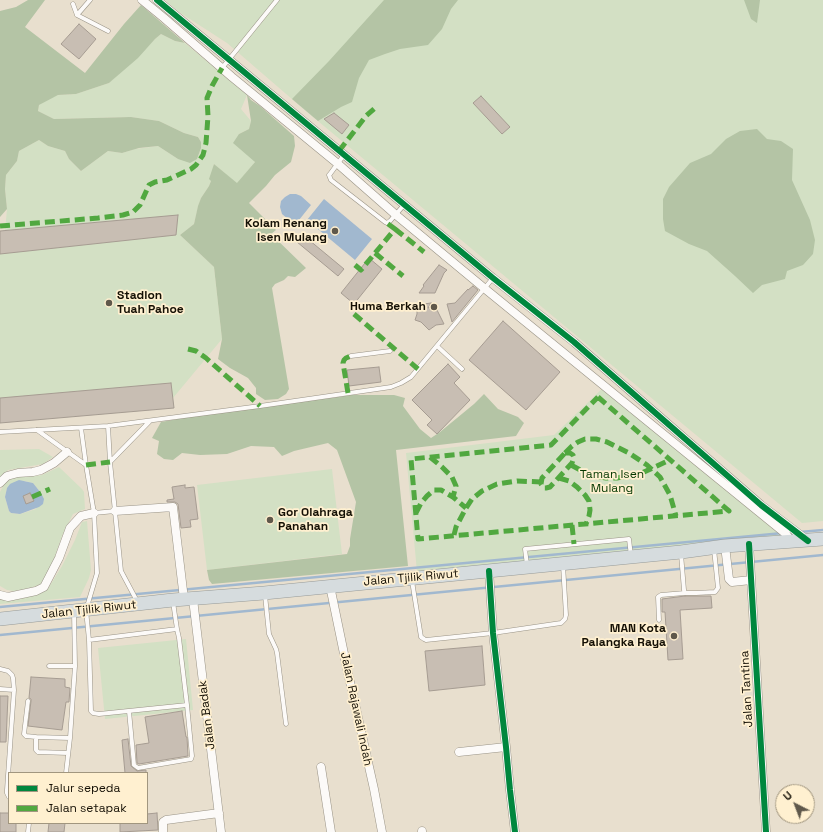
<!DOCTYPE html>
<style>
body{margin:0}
#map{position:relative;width:823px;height:832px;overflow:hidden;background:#e8dfce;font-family:"Space Grotesk",sans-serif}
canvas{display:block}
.legend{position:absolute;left:8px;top:772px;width:140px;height:52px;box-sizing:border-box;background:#fff0d0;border:1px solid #a1967f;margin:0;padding:5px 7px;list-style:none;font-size:12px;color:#151005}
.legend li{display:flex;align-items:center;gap:8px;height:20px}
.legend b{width:20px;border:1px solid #a1967f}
.north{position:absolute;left:775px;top:784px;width:40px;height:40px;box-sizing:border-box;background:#fff0d0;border:1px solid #a1967f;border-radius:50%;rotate:318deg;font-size:11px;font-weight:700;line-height:16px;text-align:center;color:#151005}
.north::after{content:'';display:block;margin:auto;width:14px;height:18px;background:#5f584b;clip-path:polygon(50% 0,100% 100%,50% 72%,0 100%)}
</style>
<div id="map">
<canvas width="823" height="832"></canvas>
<ul class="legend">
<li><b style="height:5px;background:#00873e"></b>Jalur sepeda</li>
<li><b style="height:5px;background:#51a840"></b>Jalan setapak</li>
</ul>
<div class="north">U</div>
</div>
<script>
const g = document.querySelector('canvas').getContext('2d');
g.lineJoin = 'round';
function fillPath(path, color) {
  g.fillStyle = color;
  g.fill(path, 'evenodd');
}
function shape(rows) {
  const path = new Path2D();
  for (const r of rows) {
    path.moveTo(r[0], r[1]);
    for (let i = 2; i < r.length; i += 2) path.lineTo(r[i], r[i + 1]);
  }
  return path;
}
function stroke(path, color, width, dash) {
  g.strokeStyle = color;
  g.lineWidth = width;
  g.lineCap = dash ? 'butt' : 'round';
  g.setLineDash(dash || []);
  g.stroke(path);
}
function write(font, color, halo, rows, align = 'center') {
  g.font = font + ' "Space Grotesk",sans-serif';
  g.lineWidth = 3.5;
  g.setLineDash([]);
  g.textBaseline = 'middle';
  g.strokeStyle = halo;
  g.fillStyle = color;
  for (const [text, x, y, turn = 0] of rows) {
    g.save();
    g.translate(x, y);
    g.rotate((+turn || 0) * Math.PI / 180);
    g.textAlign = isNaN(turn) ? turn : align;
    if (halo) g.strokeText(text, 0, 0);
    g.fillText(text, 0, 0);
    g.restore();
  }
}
fillPath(shape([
 [165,0,823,0,823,521,802,523,307,112,227,43,179,12],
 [161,34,175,41,185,43,247,95,241,109,251,121,249,129,239,134,255,162,237,184,214,164,211,181,209,186,201,198,198,207,194,224,180,235,214,267,222,339,173,398,174,408,0,423,0,231,5,231,7,209,5,189,6,175,17,161,19,151,39,140,48,146,65,151,69,159,81,171,108,151,122,153,135,149,158,146,178,159,197,159,201,148,201,142,198,137,184,133,159,121,131,117,54,119,38,111,39,105,47,99,58,95,76,94,109,83,155,39],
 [607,384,799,539,417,572,406,453,554,435],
 [39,449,53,457,43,464,8,470,0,478,0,450],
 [59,467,82,489,84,492,85,509,73,514,62,536,52,565,42,584,33,587,25,590,14,591,7,590,0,586,0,492,4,484,11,477,18,476,26,477,42,475],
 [25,481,33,483,41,493,36,509,20,514,11,513,9,511,5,497,7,488],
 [332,469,342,554,207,570,197,485],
 [87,521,91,570,89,578,80,597,0,604,0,600,8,600,27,597,42,592,49,587,62,566,75,540,82,522],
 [186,639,193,710,105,719,98,648]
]), '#d3e0c4');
fillPath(shape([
 [28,0,45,0,25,27,85,73,124,24,141,5,185,43,175,41,161,34,155,39,138,58,109,83,76,94,58,95,39,105,38,111,54,119,131,117,159,121,184,133,198,137,201,142,201,148,197,159,190,163,178,159,158,146,139,148,122,153,108,151,81,171,69,159,65,151,48,146,39,140,19,151,17,161,6,175,5,189,7,209,0,217,0,11,16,7],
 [384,0,458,0,451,9,442,29,428,45,400,49,385,54,369,60,359,78,352,102,341,107,318,121,292,99,329,61],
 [744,0,760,0,757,23,751,19],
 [247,95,251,100,260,106,294,136,295,146,291,162,275,175,266,186,249,203,276,230,271,234,306,268,295,277,288,276,284,280,275,284,272,288,289,389,286,394,278,399,265,400,256,394,256,388,248,378,230,368,218,359,222,339,214,267,180,235,194,224,198,206,201,198,209,186,211,181,209,179,214,164,237,183,255,162,233,143,239,134,249,129,251,121],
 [757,129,767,139,781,141,793,149,792,180,810,220,815,240,813,254,803,265,787,271,785,279,762,285,753,293,735,276,707,251,689,244,665,231,663,219,663,199,669,187,690,163,711,154,726,139,740,131],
 [484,394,498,409,518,417,524,423,516,436,396,450,408,566,212,584,209,580,207,570,347,554,350,546,350,539,356,502,337,450,328,443,294,451,282,456,274,447,251,446,227,454,200,455,182,453,173,460,164,459,157,454,159,441,152,438,161,422,183,418,352,395,394,395,405,398,403,406,420,429,431,438,440,432,474,404]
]), '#b4c4a5');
fillPath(shape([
 [290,194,296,194,301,196,311,205,295,225,282,214,280,207,281,201,285,197],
 [324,199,372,239,355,260,307,220],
 [19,480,33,483,41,493,44,499,43,504,39,507,20,514,11,513,9,511,5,497,7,488,10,484,12,483]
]), '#a1b8cf');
stroke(shape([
 [800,532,823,530],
 [0,607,783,533],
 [0,635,823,555]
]), '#a1b8cf', 2.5);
const building = shape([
 [79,24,96,39,79,59,61,44,79,24],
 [481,96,510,127,502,134,473,103,481,96],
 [334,113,349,125,342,134,324,119,334,113],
 [178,215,176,235,0,254,0,231,178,215],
 [303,235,344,269,338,276,297,242,303,235],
 [369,258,382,269,354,304,341,293,369,258],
 [439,265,447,270,444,273,435,293,419,293,424,286,423,285,439,265],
 [473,286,478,290,452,322,447,304,455,303,468,289,468,290,473,286],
 [431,303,428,308,435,306,444,324,436,325,429,330,421,322,415,320,417,314,417,305,431,303],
 [503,321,560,372,526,410,469,360,503,321],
 [448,364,460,377,454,383,470,400,437,434,427,425,432,420,412,400,448,364],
 [379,367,381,382,349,386,347,370,379,367],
 [171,383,174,408,0,423,0,398,171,383],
 [185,485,185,488,194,487,198,519,190,520,191,527,181,528,178,504,175,502,167,502,167,500,174,499,172,487,185,485],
 [30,493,34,501,26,504,23,496,30,493],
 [685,596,711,596,712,608,680,610,683,659,668,660,665,612,662,612,662,599,685,596],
 [482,646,485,685,429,691,425,651,482,646],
 [31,677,65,679,65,687,70,688,69,702,66,702,62,730,28,726,31,701,31,699,29,698,31,677],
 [0,696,8,696,6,742,0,742,0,696],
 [182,711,186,737,187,737,188,756,139,764,137,763,136,745,149,743,145,717,182,711],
 [128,739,131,766,137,771,146,770,146,773,125,773,122,740,128,739],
 [0,813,9,813,9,823,16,823,16,832,0,832,0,813],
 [157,813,158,830,120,832,120,823,147,823,147,814,157,813],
 [49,823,65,823,64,832,48,832,49,823]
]);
fillPath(building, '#c8beb3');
stroke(building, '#a69c92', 1);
const service = shape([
 [73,4,77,15,90,0],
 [77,15,108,31],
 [222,68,277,0],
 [344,155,330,174,329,175,331,180,385,222,387,223,390,221,404,205],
 [437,346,462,369],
 [351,356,390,351],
 [108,426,110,462,121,571,137,601],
 [81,428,86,465,94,513,97,573,86,610,89,640,91,711,93,713,99,714,187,705,179,638,177,629,89,640],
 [37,430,86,465],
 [0,432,108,426,260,406,391,387,401,383,411,377,493,278],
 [110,462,150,421],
 [94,513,115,511],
 [681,554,684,590,685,593,696,593,715,592,718,588,714,549],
 [527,565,525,549,629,539,631,556],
 [412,581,421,637,424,639,426,640,493,633,561,623,565,619,566,615,563,565],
 [265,595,269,634,276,649,277,653,286,724],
 [173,602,177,629],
 [659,620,658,597,661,595,685,593],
 [49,666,75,666,74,612],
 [0,669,8,671,12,675,13,678,14,690,0,689],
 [28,701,24,734,26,736,36,737,36,750,38,752,68,753],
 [129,711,134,765,138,768,191,759,192,756,187,705],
 [36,737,70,738],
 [66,773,70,738,75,666],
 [9,797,7,793,7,790,14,690],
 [28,832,29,823]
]);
const minor = shape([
 [142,0,164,18,232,77,338,164,396,215,484,288,786,534,788,537,788,542],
 [157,0,493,278,574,342,761,505,807,540],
 [0,483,7,476,18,473,33,472,41,470,54,463,67,452],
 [115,511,173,507,184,599],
 [749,544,766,832],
 [725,546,729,579,732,582,751,580],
 [489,571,493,633,506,747,510,790,515,832],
 [330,586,348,673,374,789,382,832],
 [0,595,8,597,36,591,44,587,59,558,70,528,81,516,94,513],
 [193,599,221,832],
 [459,752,506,747],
 [321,767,331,832],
 [422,831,422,832],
 [163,832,163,822,166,820,219,813]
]);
const trunk = shape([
 [0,619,173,600,264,593,681,552,725,546,823,539]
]);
stroke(service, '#999386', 5);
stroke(minor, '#999386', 9);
stroke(trunk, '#969a98', 14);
stroke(service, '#fcfaf8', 4);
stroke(minor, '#fcfaf8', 8);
stroke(trunk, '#d6dcde', 13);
stroke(shape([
 [339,151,366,116,375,108],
 [0,226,98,218,123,215,133,212,140,205,149,185,155,182,167,180,191,169,196,165,203,155,206,143,208,116,207,98,212,86,222,68],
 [395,229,424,252],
 [375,253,403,276],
 [355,265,361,270,395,229,387,223],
 [354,314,418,369],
 [188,349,196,351,206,358,260,406],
 [348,393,343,363,344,360,346,358,351,356],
 [598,397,729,511,418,539,411,459,551,445,598,397],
 [565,453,572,446,578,442,585,439,596,439,607,442,629,453,647,465,660,477,670,495,676,516],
 [565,453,570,453,573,455,574,457,572,463,550,487,546,488,544,488,541,484,542,478,565,453],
 [430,457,442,467,452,477,456,486,453,497],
 [86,465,110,462],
 [571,465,584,472,594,476,606,478,617,478,632,475,644,472,670,460],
 [559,478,569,481,577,487,585,495,589,501,590,510,589,516,586,524],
 [32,497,50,489],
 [416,513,421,503,427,496,434,490,441,490,453,497,466,508],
 [572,525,574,544],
 [454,535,456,527,466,508,472,499,482,491,497,484,517,481,541,482]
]), '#51a840', 5, [10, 5]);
stroke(shape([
 [157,0,493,278,574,342,761,505,808,541],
 [749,544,766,832],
 [489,571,493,633,506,747,510,790,515,832]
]), '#00873e', 6);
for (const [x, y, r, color] of [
 [335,231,4,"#5f584b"],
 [109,303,4,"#5f584b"],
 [434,307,4,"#5f584b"],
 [270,520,4,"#5f584b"],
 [674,636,4,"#5f584b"]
]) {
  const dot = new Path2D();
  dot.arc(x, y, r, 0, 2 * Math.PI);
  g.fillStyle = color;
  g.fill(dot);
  stroke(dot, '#fff0d0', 1.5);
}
write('bold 12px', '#151005', '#fff0d0', [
 ["Kolam Renang",327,224],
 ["Isen Mulang",327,238],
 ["Stadion",117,296,"left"],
 ["Tuah Pahoe",117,310,"left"],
 ["Huma Berkah",426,307],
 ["Gor Olahraga",278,513,"left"],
 ["Panahan",278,527,"left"],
 ["MAN Kota",666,629],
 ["Palangka Raya",666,643]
], 'right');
write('12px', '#043800', '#fff0d0', [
 ["Taman Isen",612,475],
 ["Mulang",612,489]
]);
write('12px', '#151005', '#fff0d0', [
 ["Jalan Tjilik Riwut",411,578,-5],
 ["Jalan Tjilik Riwut",89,610,-6],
 ["Jalan Tantina",747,689,-93],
 ["Jalan Rajawali Indah",356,709,78],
 ["Jalan Badak",207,715,-97]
]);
</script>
